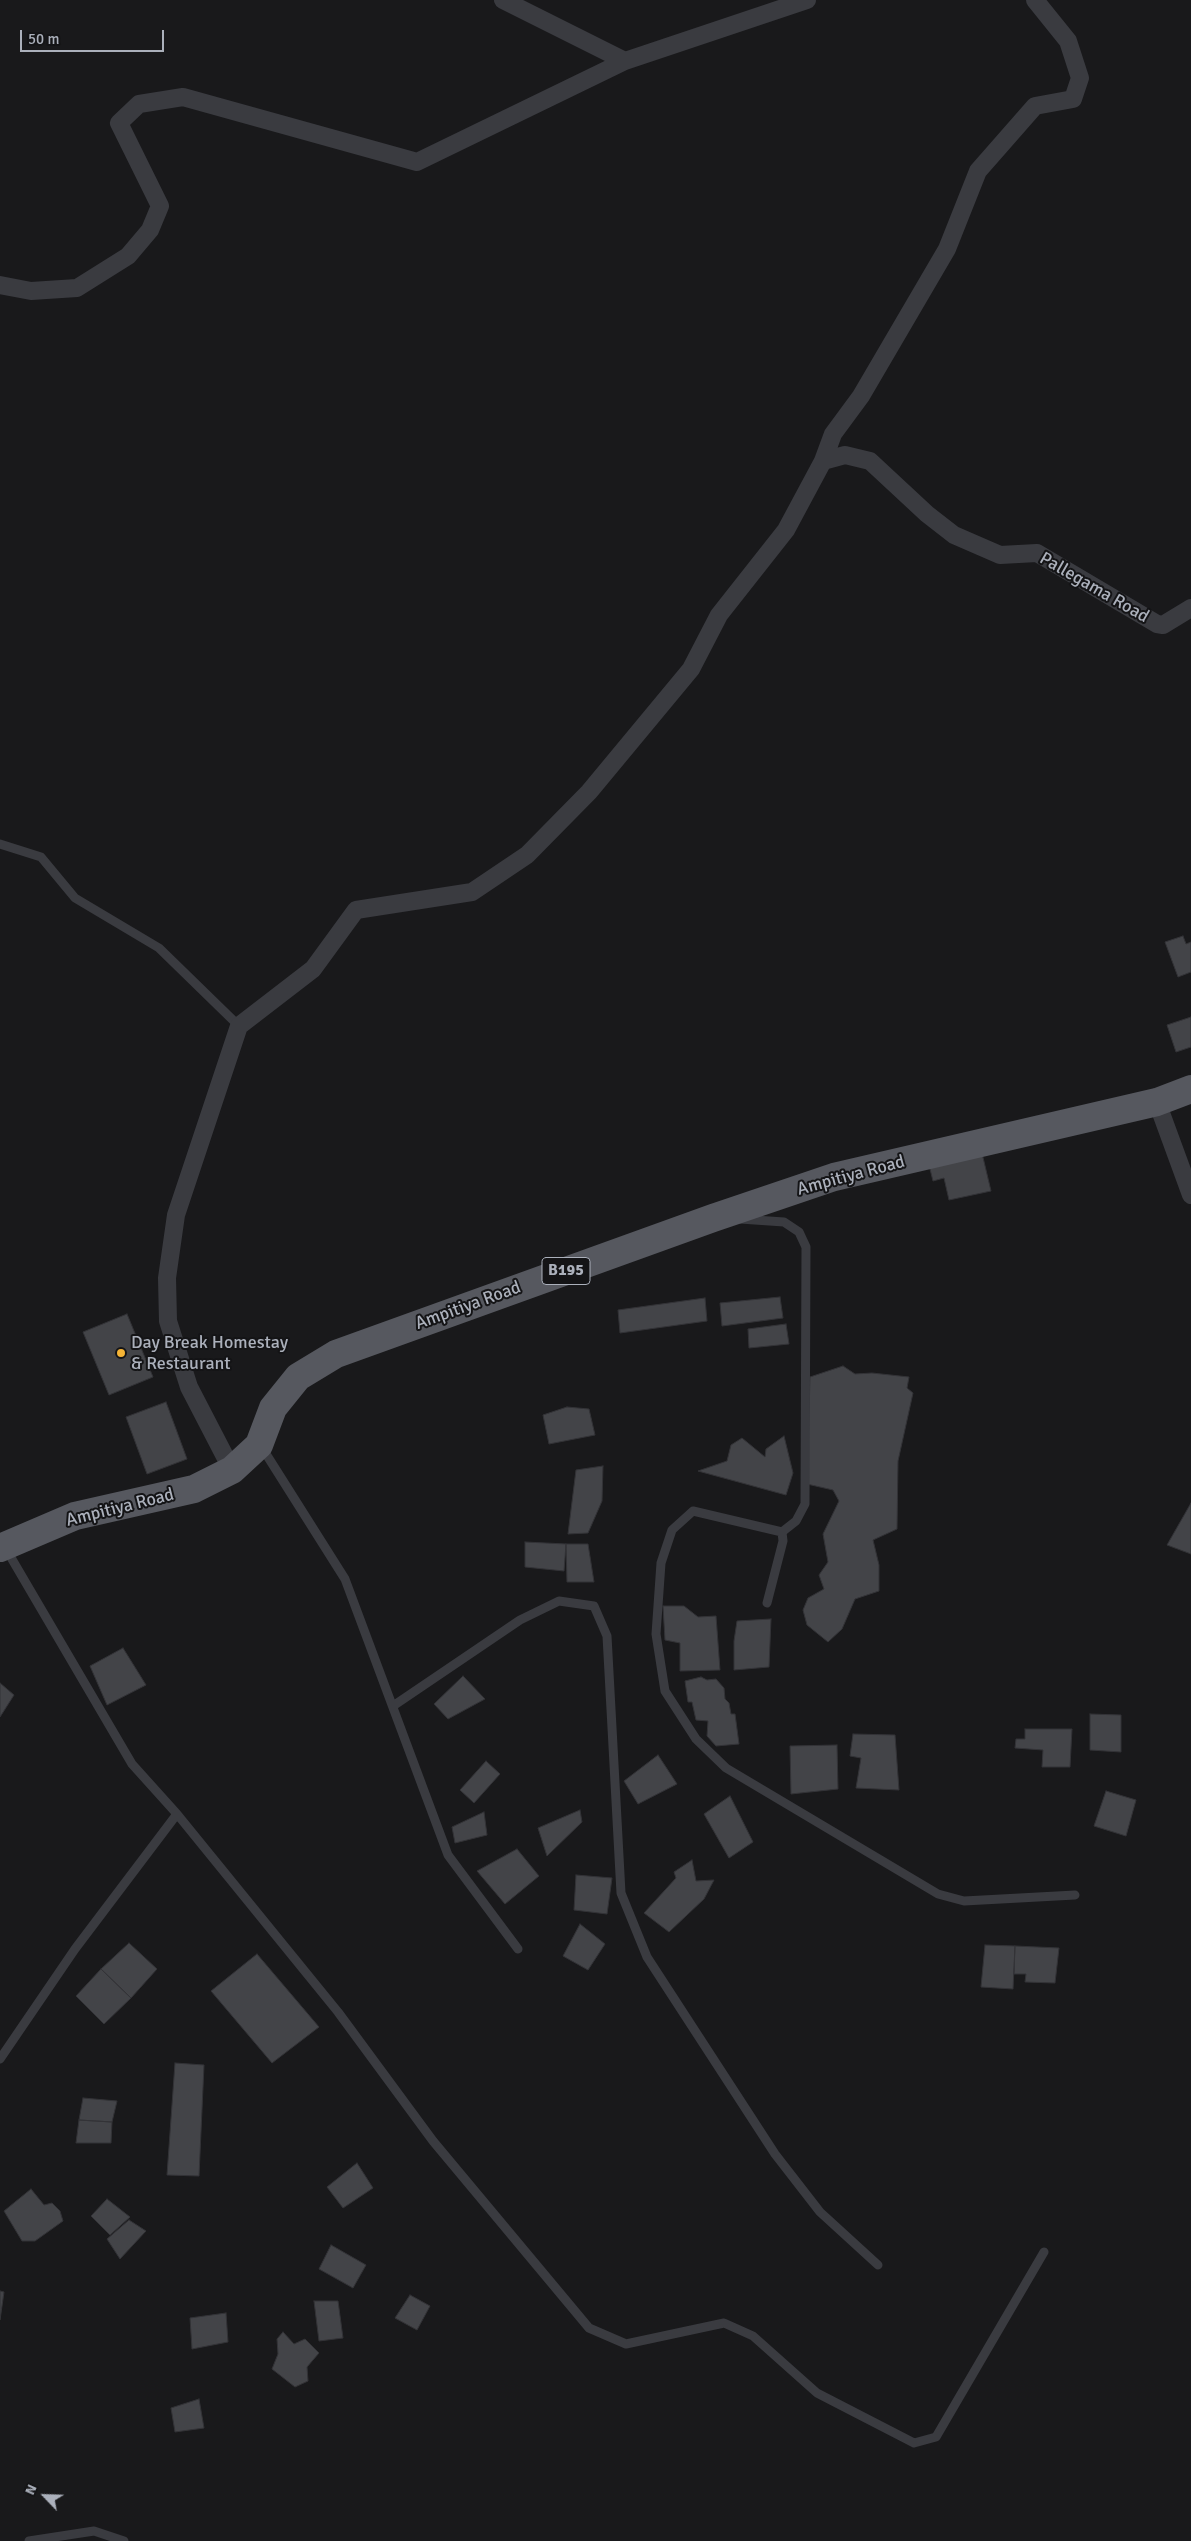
<!DOCTYPE html>
<style>
body{margin:0}
#map{position:relative;width:1191px;height:2541px;overflow:hidden;background:#19191b;font-family:Signika,sans-serif}
canvas{display:block}
.north{position:absolute;left:20px;top:2471px;width:50px;height:50px;-webkit-text-stroke:4px #141416;paint-order:stroke;rotate:294deg;font-size:14px;font-weight:700;line-height:20px;text-align:center;color:#abb0bb}
.north::after{content:'';display:block;margin:auto;width:18px;height:22px;background:#abb0bb;clip-path:polygon(50% 0,100% 100%,50% 72%,0 100%)}
.scale{position:absolute;left:20px;top:30px;width:144px;height:22px;box-sizing:border-box;border:2px solid #abb0bb;border-top:0;padding-left:6px;font-size:15px;line-height:18px;white-space:nowrap;color:#abb0bb;-webkit-text-stroke:4px #141416;paint-order:stroke}
</style>
<div id="map">
<canvas width="1191" height="2541"></canvas>
<div class="north">N</div>
<div class="scale">50 m</div>
</div>
<script>
const g = document.querySelector('canvas').getContext('2d');
g.lineJoin = 'round';
function fillPath(path, color) {
  g.fillStyle = color;
  g.fill(path, 'evenodd');
}
function shape(rows) {
  const path = new Path2D();
  for (const r of rows) {
    path.moveTo(r[0], r[1]);
    for (let i = 2; i < r.length; i += 2) path.lineTo(r[i], r[i + 1]);
  }
  return path;
}
function stroke(path, color, width, dash) {
  g.strokeStyle = color;
  g.lineWidth = width;
  g.lineCap = dash ? 'butt' : 'round';
  g.setLineDash(dash || []);
  g.stroke(path);
}
function write(font, color, halo, rows, align = 'center') {
  g.font = font + ' Signika,sans-serif';
  g.lineWidth = 4;
  g.setLineDash([]);
  g.textBaseline = 'middle';
  g.strokeStyle = halo;
  g.fillStyle = color;
  for (const [text, x, y, turn = 0] of rows) {
    g.save();
    g.translate(x, y);
    g.rotate((+turn || 0) * Math.PI / 180);
    g.textAlign = isNaN(turn) ? turn : align;
    if (halo) g.strokeText(text, 0, 0);
    g.fillText(text, 0, 0);
    g.restore();
  }
}
const building = shape([
 [1183,936,1186,944,1191,942,1191,972,1178,977,1165,942,1183,936],
 [1191,1017,1191,1047,1176,1052,1167,1025,1191,1017],
 [981,1149,991,1191,949,1200,944,1178,933,1181,928,1161,981,1149],
 [780,1297,783,1318,722,1326,720,1303,780,1297],
 [705,1298,707,1321,620,1333,618,1310,705,1298],
 [127,1314,153,1377,109,1395,83,1332,127,1314],
 [786,1324,789,1344,749,1348,748,1329,786,1324],
 [843,1366,855,1374,872,1373,909,1377,907,1388,913,1393,898,1461,897,1529,873,1540,879,1565,879,1591,855,1599,842,1629,828,1642,807,1625,803,1610,808,1598,824,1589,819,1575,828,1562,823,1534,839,1501,833,1490,807,1484,810,1377,843,1366],
 [166,1402,187,1459,147,1474,126,1417,166,1402],
 [567,1407,589,1409,595,1435,549,1444,543,1415,567,1407],
 [784,1436,793,1473,786,1495,698,1471,727,1461,731,1445,742,1438,765,1457,766,1449,784,1436],
 [603,1466,602,1501,588,1533,568,1534,576,1470,603,1466],
 [1191,1503,1191,1554,1167,1545,1191,1503],
 [525,1542,566,1544,564,1571,525,1567,525,1542],
 [566,1544,588,1544,594,1582,567,1582,566,1544],
 [663,1606,684,1606,698,1617,716,1616,720,1670,680,1671,680,1643,665,1640,663,1606],
 [771,1619,769,1667,734,1670,734,1641,737,1621,771,1619],
 [123,1648,146,1685,107,1705,90,1666,123,1648],
 [463,1676,485,1699,448,1719,434,1704,463,1676],
 [701,1677,707,1680,716,1679,724,1688,725,1699,729,1703,731,1714,735,1714,739,1744,716,1746,707,1736,708,1721,696,1720,692,1702,688,1702,685,1681,701,1677],
 [0,1683,14,1695,0,1717,0,1683],
 [1090,1714,1121,1715,1121,1752,1090,1750,1090,1714],
 [1025,1729,1072,1729,1070,1767,1042,1767,1043,1750,1015,1748,1016,1739,1025,1739,1025,1729],
 [853,1734,895,1735,899,1790,856,1788,861,1758,850,1756,853,1734],
 [837,1745,838,1789,791,1794,790,1746,837,1745],
 [658,1755,677,1784,638,1804,624,1781,658,1755],
 [486,1761,500,1774,474,1803,460,1790,486,1761],
 [1106,1791,1136,1800,1126,1836,1094,1826,1106,1791],
 [730,1796,753,1842,729,1858,704,1814,730,1796],
 [580,1810,582,1822,547,1856,538,1828,580,1810],
 [484,1812,487,1835,455,1843,452,1827,484,1812],
 [517,1849,539,1876,505,1904,477,1871,517,1849],
 [692,1860,696,1881,714,1880,704,1899,669,1932,644,1913,676,1878,674,1872,692,1860],
 [576,1875,612,1878,607,1914,574,1910,576,1875],
 [580,1924,605,1944,588,1970,563,1956,580,1924],
 [129,1943,157,1969,131,1998,101,1969,129,1943],
 [985,1945,1015,1946,1013,1989,981,1987,985,1945],
 [1015,1946,1059,1948,1055,1983,1025,1982,1026,1974,1014,1974,1015,1946],
 [257,1954,319,2027,272,2063,211,1991,257,1954],
 [101,1969,131,1998,104,2024,76,1996,101,1969],
 [175,2063,204,2065,199,2176,167,2175,175,2063],
 [83,2098,117,2101,112,2122,79,2120,83,2098],
 [79,2120,112,2122,111,2143,76,2143,79,2120],
 [357,2163,373,2188,343,2208,327,2187,357,2163],
 [31,2189,44,2205,52,2203,60,2211,63,2221,35,2241,22,2241,4,2211,31,2189],
 [107,2199,130,2217,110,2235,91,2216,107,2199],
 [129,2220,146,2231,120,2259,107,2239,129,2220],
 [331,2245,366,2265,353,2288,319,2269,331,2245],
 [0,2291,4,2292,0,2320,0,2291],
 [410,2295,430,2306,417,2330,395,2318,410,2295],
 [314,2301,338,2301,343,2338,319,2341,314,2301],
 [226,2313,228,2342,192,2349,190,2318,226,2313],
 [283,2332,294,2344,305,2339,319,2353,307,2367,308,2381,295,2387,272,2369,278,2354,277,2339,283,2332],
 [199,2399,204,2428,175,2432,171,2408,199,2399]
]);
fillPath(building, '#434448');
stroke(building, '#333337', 1);
stroke(shape([
 [0,844,41,857,75,898,159,948,239,1026],
 [740,1219,784,1222,799,1232,806,1247,805,1504,796,1521,782,1532,693,1511,672,1530,661,1563,656,1634,665,1691,696,1739,726,1768,938,1894,964,1901,1075,1895],
 [261,1446,345,1579,448,1855,518,1949],
 [6,1549,132,1764,177,1814,338,2012,433,2141,589,2328,626,2344,724,2323,753,2336,817,2393,914,2443,936,2437,1044,2252],
 [767,1603,783,1541,782,1532],
 [393,1706,520,1620,559,1601,594,1606,607,1636,621,1893,647,1957,775,2154,820,2212,878,2265],
 [0,2059,75,1949,177,1814],
 [29,2541,94,2531,124,2541]
]), '#3a3b40', 9);
stroke(shape([
 [503,0,625,61],
 [0,285,31,291,77,288,128,256,150,230,160,206,119,123,139,104,183,97,417,162,625,61,807,0],
 [823,461,833,434,861,396,947,249,978,171,1035,106,1073,99,1080,78,1068,41,1035,0],
 [1157,1102,1191,1195],
 [232,1470,189,1387,168,1321,167,1278,176,1215,239,1026,313,969,356,910,472,892,527,855,589,792,691,669,719,615,786,530,823,461,845,455,870,461,927,514,954,535,1000,555,1037,553,1157,624,1163,625,1191,608]
]), '#3a3b40', 18);
stroke(shape([
 [0,1548,75,1516,194,1489,232,1470,259,1445,273,1408,298,1377,336,1354,713,1218,834,1177,1157,1102,1191,1089]
]), '#56585f', 28);
for (const [x, y, r, color] of [
 [121,1353,5,"#f5b436"]
]) {
  const dot = new Path2D();
  dot.arc(x, y, r, 0, 2 * Math.PI);
  g.fillStyle = color;
  g.fill(dot);
  stroke(dot, '#141416', 2);
}
for (const [x, y, w] of [
 [566,1271,48]
]) {
  const box = new Path2D();
  box.roundRect(x - w / 2, y - 13.5, w, 27, 4);
  g.fillStyle = '#141416';
  g.fill(box);
  stroke(box, '#abb0bb', 1);
}
write('bold 16px', '#abb0bb', null, [
 ["B195",566,1271]
]);
write('18px', '#abb0bb', '#141416', [
 ["Pallegama Road",1094,588,30],
 ["Ampitiya Road",851,1176,-15],
 ["Ampitiya Road",468,1306,-20],
 ["Ampitiya Road",120,1508,-14]
]);
write('18px', '#abb0bb', '#141416', [
 ["Day Break Homestay",131,1343],
 ["& Restaurant",131,1364]
], 'left');
</script>
